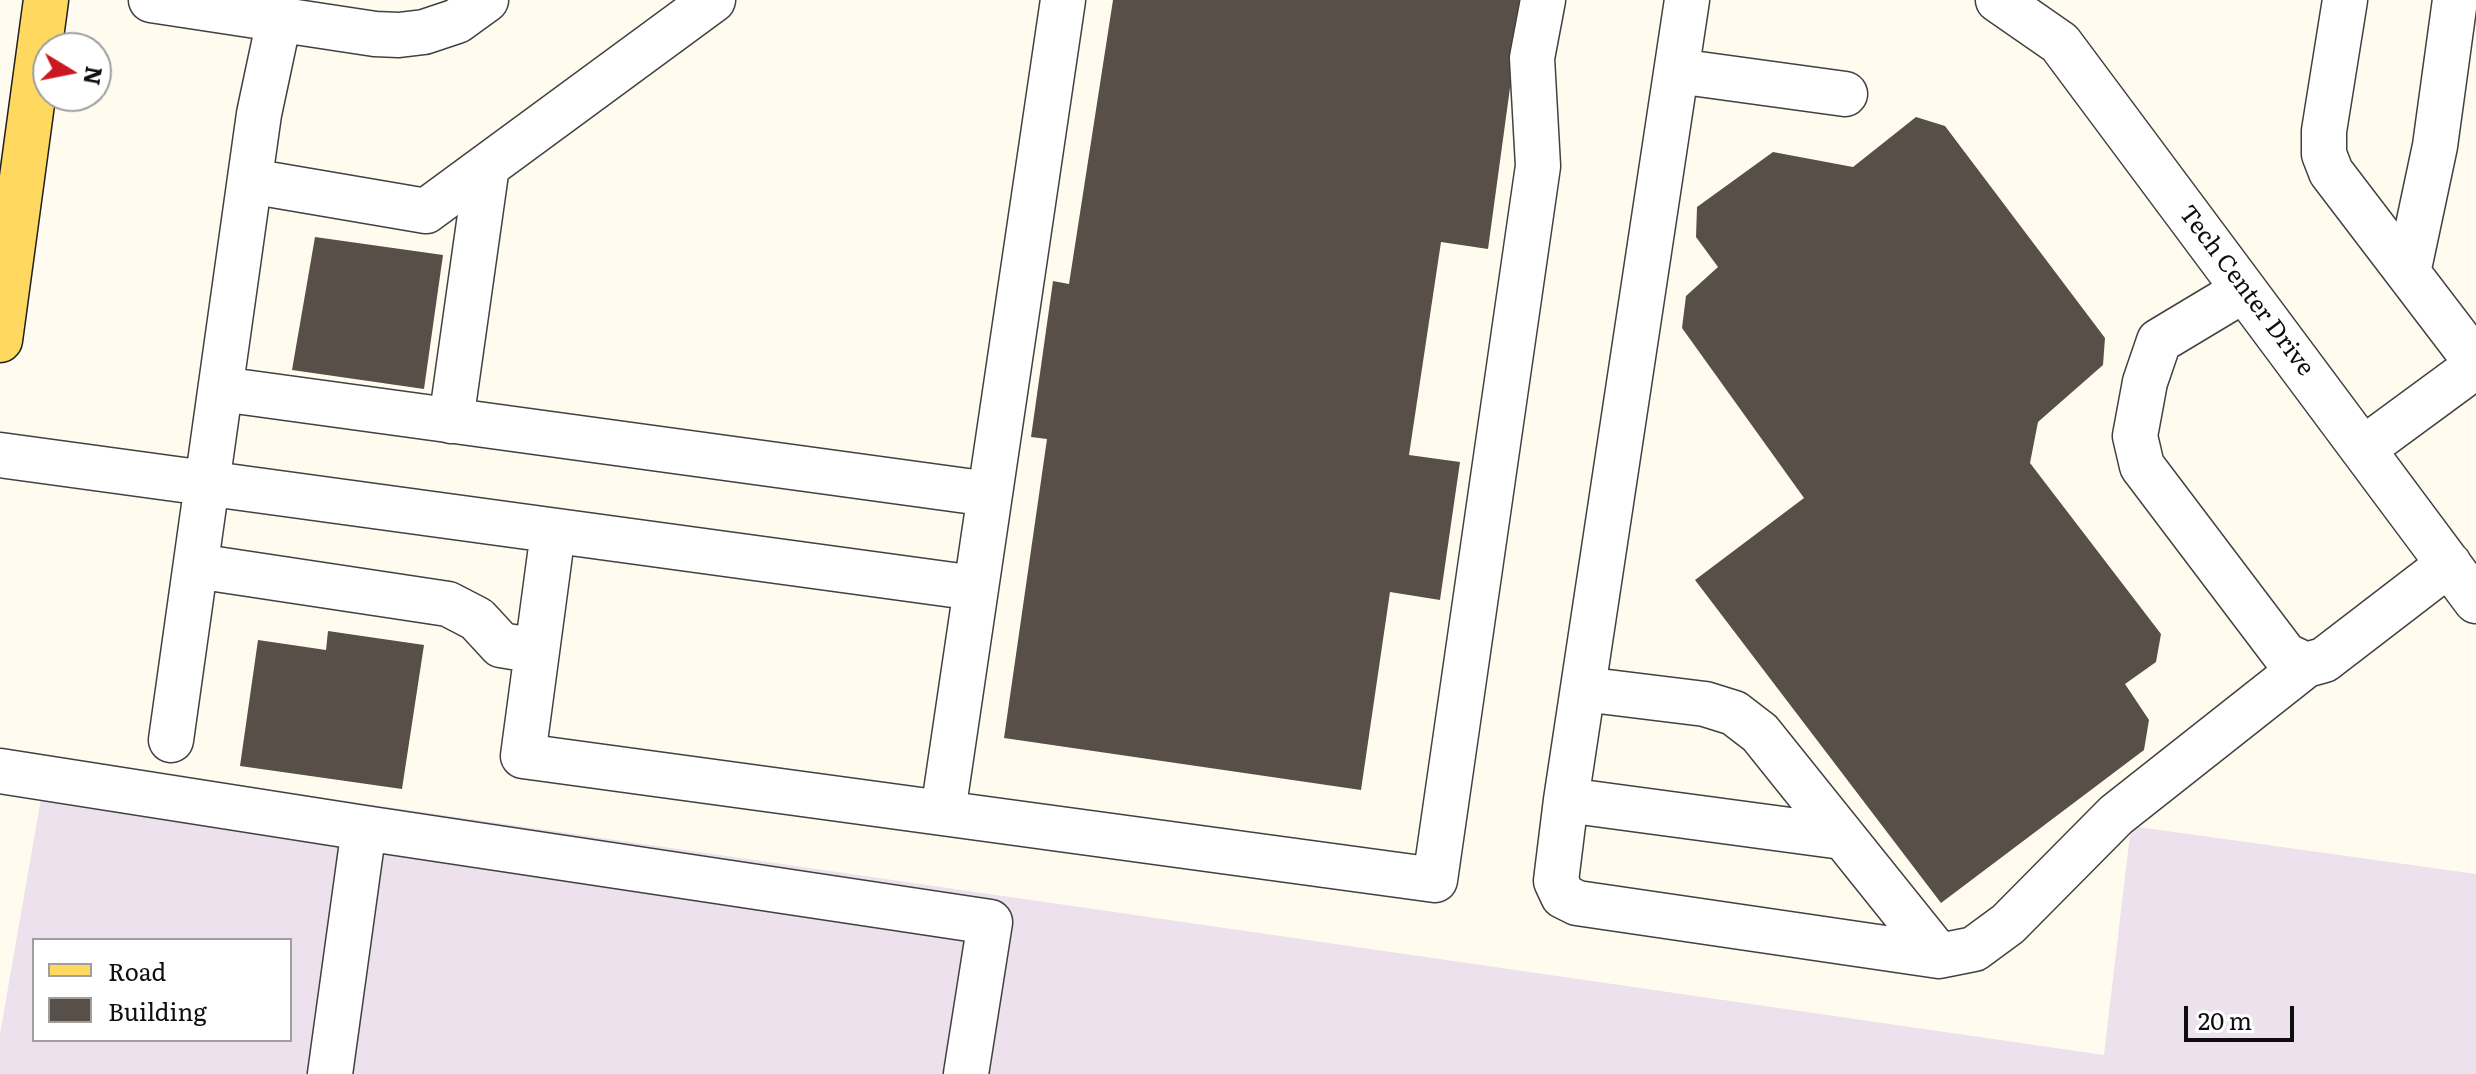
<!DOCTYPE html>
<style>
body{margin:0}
#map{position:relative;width:2476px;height:1074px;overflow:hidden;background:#fffcef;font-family:Literata,serif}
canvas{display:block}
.legend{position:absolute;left:32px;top:938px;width:260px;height:104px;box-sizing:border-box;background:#fff;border:2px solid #9f9f9f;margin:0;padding:10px 14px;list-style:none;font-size:24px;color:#0e0e0e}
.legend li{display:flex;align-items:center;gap:16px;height:40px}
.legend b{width:40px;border:2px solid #9f9f9f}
.north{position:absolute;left:32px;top:32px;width:80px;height:80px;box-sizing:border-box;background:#fff;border:2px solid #9f9f9f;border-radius:50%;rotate:100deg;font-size:22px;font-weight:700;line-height:32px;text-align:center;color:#0e0e0e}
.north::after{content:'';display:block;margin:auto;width:28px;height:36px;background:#cb1820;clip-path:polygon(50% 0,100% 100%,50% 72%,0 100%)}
.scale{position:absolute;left:2184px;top:1006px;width:110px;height:36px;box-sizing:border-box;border:4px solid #0e0e0e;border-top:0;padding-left:10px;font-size:24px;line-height:28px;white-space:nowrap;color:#0e0e0e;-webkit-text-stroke:6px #fff;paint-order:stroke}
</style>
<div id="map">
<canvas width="2476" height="1074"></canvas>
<ul class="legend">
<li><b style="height:10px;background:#ffd95f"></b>Road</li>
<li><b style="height:22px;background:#584f49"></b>Building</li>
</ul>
<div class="north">N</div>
<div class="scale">20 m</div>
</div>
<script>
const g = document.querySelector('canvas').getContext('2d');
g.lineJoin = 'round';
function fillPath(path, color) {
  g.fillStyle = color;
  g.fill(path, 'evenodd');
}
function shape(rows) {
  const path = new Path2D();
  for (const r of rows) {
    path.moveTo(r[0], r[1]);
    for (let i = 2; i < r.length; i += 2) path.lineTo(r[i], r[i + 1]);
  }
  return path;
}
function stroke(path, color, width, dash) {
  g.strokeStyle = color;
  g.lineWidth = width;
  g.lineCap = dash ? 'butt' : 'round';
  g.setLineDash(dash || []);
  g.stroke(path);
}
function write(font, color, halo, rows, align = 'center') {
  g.font = font + ' Literata,serif';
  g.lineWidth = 8;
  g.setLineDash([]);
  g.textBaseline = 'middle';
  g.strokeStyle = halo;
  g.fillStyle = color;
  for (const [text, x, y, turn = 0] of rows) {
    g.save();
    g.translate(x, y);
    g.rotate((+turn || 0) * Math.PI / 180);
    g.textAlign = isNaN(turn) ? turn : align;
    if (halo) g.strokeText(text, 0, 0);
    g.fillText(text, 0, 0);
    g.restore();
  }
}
fillPath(shape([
 [48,758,2104,1055,2131,826,2476,874,2476,1074,0,1074,0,1034],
 [34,940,290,940,290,1040,34,1040]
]), '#ece1ed');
fillPath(shape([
 [1113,0,1522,0,1488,249,1441,242,1409,455,1460,462,1440,600,1390,592,1361,790,1004,738,1047,439,1031,437,1053,281,1069,284],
 [1916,117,1945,126,2105,338,2103,365,2038,422,2030,463,2161,634,2156,662,2125,684,2149,720,2144,750,1941,903,1695,580,1804,498,1682,328,1686,296,1718,267,1696,237,1697,207,1773,152,1853,167],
 [315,237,443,255,424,389,292,370],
 [328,631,424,645,402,789,240,766,258,640,326,650]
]), '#584f49');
const minor = shape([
 [151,0,375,34,399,35,424,32,457,21,486,0],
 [1687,0,1566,800,1556,881,1563,896,1577,903,1939,956,1974,949,2008,924,2116,815,2306,665],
 [1998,0,2060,43,2476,601],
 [2345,0,2324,131,2324,154,2331,172,2476,362],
 [1677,71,1845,94],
 [250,181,426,211,713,0],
 [2408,273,2435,146,2455,0],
 [2244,290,2159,341,2145,382,2135,436,2142,466,2285,655,2306,665,2324,660,2449,564],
 [221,389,989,494],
 [451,421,487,166],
 [2363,449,2476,366],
 [0,455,975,588],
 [553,532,523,756,1435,880,1538,166,1532,58,1543,0],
 [196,566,448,604,477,619,501,645,537,651],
 [1583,689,1705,704,1734,713,1760,733,1939,956],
 [171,740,259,114,279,20],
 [0,771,364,828,990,922,966,1074],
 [1566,800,1842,837],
 [943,812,1063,0],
 [330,1074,364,828]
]);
const major = shape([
 [0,340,46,0]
]);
stroke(minor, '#414141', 47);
stroke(major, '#1f1f1f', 47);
stroke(minor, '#fff', 44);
stroke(major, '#ffd95f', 44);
write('24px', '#0e0e0e', '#fff', [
 ["Tech Center Drive",2246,291,53]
]);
</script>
